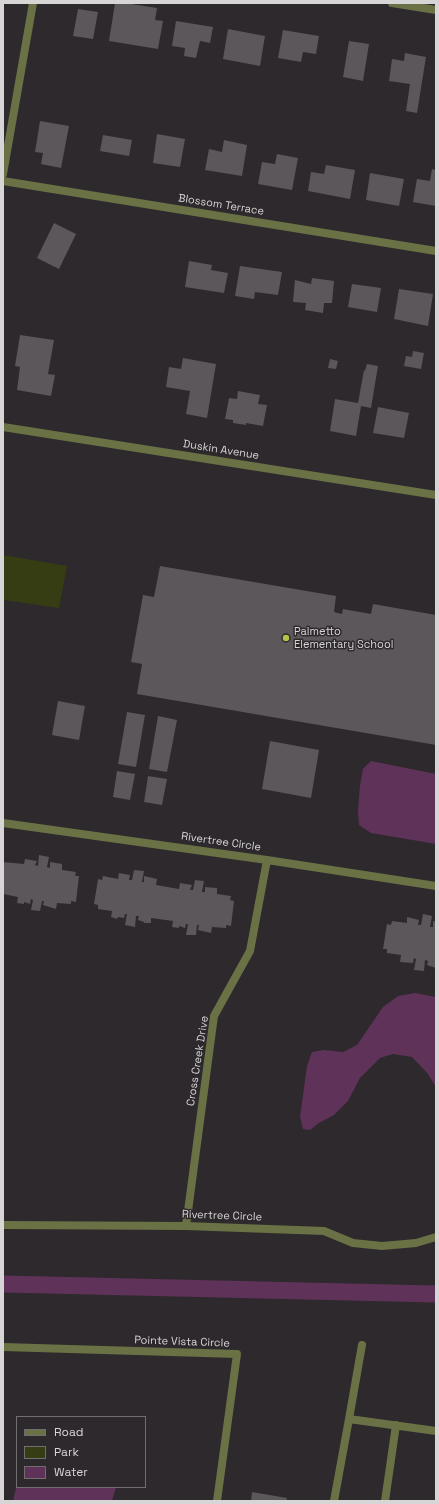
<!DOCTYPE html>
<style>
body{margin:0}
#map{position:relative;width:439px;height:1504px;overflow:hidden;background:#2d292c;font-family:"Space Grotesk",sans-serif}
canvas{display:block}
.frame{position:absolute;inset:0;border:4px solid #d8d5d7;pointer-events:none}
.legend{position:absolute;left:16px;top:1416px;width:130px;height:72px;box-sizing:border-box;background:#2d292c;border:1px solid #716e70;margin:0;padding:5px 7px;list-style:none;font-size:12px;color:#d8d5d7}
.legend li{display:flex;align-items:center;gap:8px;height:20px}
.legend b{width:20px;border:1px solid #716e70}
</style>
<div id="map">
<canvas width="439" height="1504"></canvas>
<div class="frame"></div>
<ul class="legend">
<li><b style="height:5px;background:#6a7145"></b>Road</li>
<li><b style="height:11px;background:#373d12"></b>Park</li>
<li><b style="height:11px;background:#5f3259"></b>Water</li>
</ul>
</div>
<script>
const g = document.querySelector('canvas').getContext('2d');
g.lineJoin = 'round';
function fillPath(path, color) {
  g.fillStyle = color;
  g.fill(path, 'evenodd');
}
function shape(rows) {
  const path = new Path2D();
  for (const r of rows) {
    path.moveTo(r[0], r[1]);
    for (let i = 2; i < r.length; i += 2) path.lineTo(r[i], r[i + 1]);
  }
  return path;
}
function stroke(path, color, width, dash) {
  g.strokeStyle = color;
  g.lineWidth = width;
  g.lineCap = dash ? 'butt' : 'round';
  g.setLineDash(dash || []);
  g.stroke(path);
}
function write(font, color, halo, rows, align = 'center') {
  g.font = font + ' "Space Grotesk",sans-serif';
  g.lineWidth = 3;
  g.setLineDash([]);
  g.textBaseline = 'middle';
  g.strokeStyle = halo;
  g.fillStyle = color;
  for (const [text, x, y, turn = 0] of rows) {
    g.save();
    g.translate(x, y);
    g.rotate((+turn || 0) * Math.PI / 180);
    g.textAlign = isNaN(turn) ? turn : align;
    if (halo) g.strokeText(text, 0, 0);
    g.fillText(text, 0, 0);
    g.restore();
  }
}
fillPath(shape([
 [3,555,67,566,59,608,3,600]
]), '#373d12');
fillPath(shape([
 [371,761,436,774,436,844,371,833,359,825,358,811,360,785,363,769],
 [415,993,436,997,436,1087,428,1074,412,1057,393,1054,380,1058,360,1078,348,1101,334,1115,319,1123,310,1130,303,1129,300,1117,307,1066,312,1052,324,1050,343,1052,357,1045,383,1007,398,996],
 [17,1484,17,1487,116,1487,112,1501,13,1501]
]), '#5f3259');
stroke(shape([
 [3,1284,436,1294]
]), '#5f3259', 17);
fillPath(shape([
 [115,3,125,3,157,8,155,20,163,21,158,49,109,41],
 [78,9,98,12,93,39,73,36],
 [176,21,213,27,210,43,200,41,196,58,184,56,185,48,172,46],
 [228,29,265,36,260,66,223,59],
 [283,30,319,36,316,54,303,52,301,62,278,58],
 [349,41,369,44,363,81,343,77],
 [405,53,426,57,417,113,406,111,410,84,389,81,392,59,404,61],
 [40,121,69,126,61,168,41,164,43,153,35,152],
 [157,134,185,139,180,167,153,163],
 [103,135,132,140,129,156,100,151],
 [224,140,247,145,242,176,205,170,209,149,222,152],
 [277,154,298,158,292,190,258,184,262,162,275,164],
 [326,165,355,170,350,199,308,191,311,172,324,174],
 [432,169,436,170,436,206,413,202,417,179,430,181],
 [370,173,404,179,399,206,366,200],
 [54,223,76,234,59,269,37,258],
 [189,261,212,265,211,270,228,273,224,293,185,287],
 [240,266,282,272,278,295,255,292,254,299,235,296],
 [312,278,334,281,332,303,324,303,323,313,305,310,306,303,293,302,295,280,311,284],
 [352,284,381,288,377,312,348,307],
 [399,289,433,294,428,326,394,319],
 [20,335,54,340,48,374,55,375,51,396,17,390,20,367,15,366],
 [413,351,424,353,421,369,404,366,406,356,412,357],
 [183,358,216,364,207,418,186,414,190,391,166,387,169,367,181,369],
 [330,359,338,361,336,369,328,368],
 [367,364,378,366,371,408,361,406,356,436,330,431,335,399,358,403,364,370,365,371],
 [238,391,260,395,258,404,267,405,263,426,246,423,246,425,233,423,233,420,225,419,229,398,237,399],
 [378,407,409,413,404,438,373,433],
 [160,566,336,596,334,612,342,614,343,609,371,614,373,604,436,615,436,745,137,694,142,664,131,662,143,595,154,597],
 [58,701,85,706,79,740,52,735],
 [127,712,145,715,136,767,118,764],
 [158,716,177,720,167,772,149,769],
 [270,741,319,750,311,798,262,789],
 [117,771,135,774,130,800,113,797],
 [148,776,167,779,162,805,144,802],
 [39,855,49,857,47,867,50,868,50,862,62,864,62,870,76,872,75,876,79,876,76,902,71,901,71,904,57,903,56,909,43,905,44,901,42,901,40,911,31,910,33,900,31,899,30,904,24,902,24,904,17,903,18,897,3,894,3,862,24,864,25,859,37,861,35,865,38,866],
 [134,870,144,871,142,882,144,882,144,876,157,879,156,885,179,889,180,883,192,885,190,890,193,890,195,880,204,881,202,892,205,892,205,887,217,888,217,894,231,896,230,900,234,901,231,926,226,925,226,928,212,927,211,933,198,930,199,925,197,925,196,935,186,935,188,924,186,924,185,928,179,926,179,928,172,927,173,921,151,918,151,923,144,923,144,922,138,920,139,916,136,916,135,927,125,925,127,914,125,914,124,918,118,917,117,919,111,917,112,911,98,909,98,905,94,904,98,879,102,880,103,876,118,879,119,873,130,875,129,880,132,880],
 [423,914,432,916,430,927,433,927,433,921,436,922,436,968,427,965,428,961,425,960,424,971,414,970,416,959,414,958,413,963,400,962,401,955,387,953,387,949,383,949,387,924,391,925,392,921,407,923,407,917,419,920,418,925,421,925],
 [252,1492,287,1498,286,1501,251,1501]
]), '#5b575a');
stroke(shape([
 [392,3,436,10],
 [3,174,33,3],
 [3,181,436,251],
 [3,427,436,495],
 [3,823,267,860,436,886],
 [3,1225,186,1226,324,1231,353,1243,382,1246,416,1243,436,1237],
 [186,1226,214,1016,250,951,267,860],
 [3,1347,237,1354,217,1501],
 [349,1419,362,1345],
 [334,1501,349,1419,436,1431],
 [385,1501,396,1425]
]), '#6a7145', 8);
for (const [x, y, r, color] of [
 [286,638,4,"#b2c34c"]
]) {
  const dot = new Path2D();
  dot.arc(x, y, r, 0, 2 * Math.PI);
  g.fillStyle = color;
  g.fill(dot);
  stroke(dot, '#2d292c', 1.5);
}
write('11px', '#d8d5d7', '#2d292c', [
 ["Blossom Terrace",221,205,9],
 ["Duskin Avenue",221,450,9],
 ["Rivertree Circle",221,842,8],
 ["Cross Creek Drive",198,1061,-81],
 ["Rivertree Circle",222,1216,2],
 ["Pointe Vista Circle",182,1342,2]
]);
write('11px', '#d8d5d7', '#2d292c', [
 ["Palmetto",294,632],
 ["Elementary School",294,645]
], 'left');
</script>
